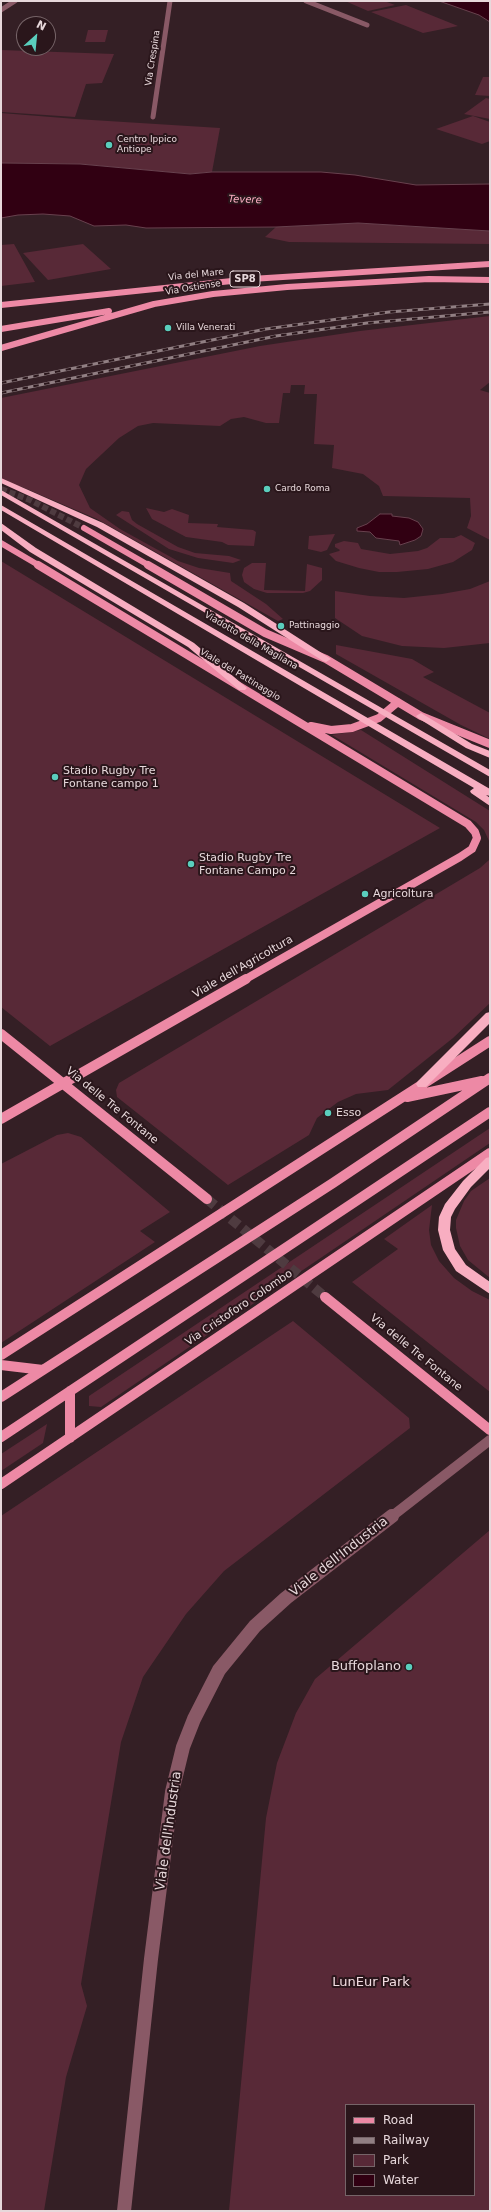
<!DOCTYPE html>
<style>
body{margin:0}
#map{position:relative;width:491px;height:2212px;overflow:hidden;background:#341f25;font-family:"DejaVu Sans",sans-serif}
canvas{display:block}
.frame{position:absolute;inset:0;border:2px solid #e7d8db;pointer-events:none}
.legend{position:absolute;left:345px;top:2104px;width:130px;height:92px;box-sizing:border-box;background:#2a161b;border:1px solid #766468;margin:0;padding:5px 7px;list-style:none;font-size:12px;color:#e7d8db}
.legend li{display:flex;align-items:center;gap:8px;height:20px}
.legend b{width:20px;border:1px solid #766468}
.north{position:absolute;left:16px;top:16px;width:40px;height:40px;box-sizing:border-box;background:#2a161b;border:1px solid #766468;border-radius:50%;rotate:27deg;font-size:11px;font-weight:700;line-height:16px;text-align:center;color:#e7d8db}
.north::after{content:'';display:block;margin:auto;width:14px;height:18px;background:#5acebd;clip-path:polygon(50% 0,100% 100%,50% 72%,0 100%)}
</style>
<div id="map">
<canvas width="491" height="2212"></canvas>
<div class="frame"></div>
<ul class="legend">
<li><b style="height:5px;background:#ed89a5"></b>Road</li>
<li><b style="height:5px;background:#917f83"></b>Railway</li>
<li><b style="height:11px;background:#582937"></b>Park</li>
<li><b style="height:11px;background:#310012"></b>Water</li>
</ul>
<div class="north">N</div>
</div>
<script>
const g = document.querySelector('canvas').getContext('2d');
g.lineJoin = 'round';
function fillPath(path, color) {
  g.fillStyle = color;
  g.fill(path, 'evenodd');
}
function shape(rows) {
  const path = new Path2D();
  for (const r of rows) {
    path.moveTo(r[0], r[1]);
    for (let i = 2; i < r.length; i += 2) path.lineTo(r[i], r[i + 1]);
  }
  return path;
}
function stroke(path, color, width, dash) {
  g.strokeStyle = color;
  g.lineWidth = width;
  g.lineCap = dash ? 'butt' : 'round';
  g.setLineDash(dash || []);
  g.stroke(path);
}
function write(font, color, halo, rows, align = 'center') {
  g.font = font + ' "DejaVu Sans",sans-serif';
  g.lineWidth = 4;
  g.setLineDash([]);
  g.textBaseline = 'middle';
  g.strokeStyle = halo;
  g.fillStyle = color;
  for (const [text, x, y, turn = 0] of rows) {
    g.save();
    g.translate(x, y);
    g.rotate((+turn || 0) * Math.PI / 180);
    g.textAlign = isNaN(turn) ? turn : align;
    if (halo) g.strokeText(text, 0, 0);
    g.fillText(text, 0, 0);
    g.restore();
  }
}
fillPath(shape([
 [345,1,384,1,395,5,368,11],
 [406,5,458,26,423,33,371,12],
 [88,30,108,30,105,42,85,42],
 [1,50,114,54,102,83,86,84,75,117,1,112],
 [483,77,490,77,490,96,475,95],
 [486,98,490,99,490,119,464,114],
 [1,113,76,119,220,128,212,172,190,174,80,164,1,163],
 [473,116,490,122,490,141,482,144,436,129],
 [358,223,490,231,490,244,289,242,265,237,276,227],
 [14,244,35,282,1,286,1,245],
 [83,244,111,269,48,280,23,253],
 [490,316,490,382,480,390,490,393,490,540,467,528,471,516,470,498,383,496,379,486,363,474,332,468,334,445,314,444,317,394,304,394,305,385,291,385,290,393,283,393,279,423,266,423,244,417,231,419,220,426,153,423,138,426,119,438,86,469,79,485,90,508,120,529,178,561,199,568,230,573,231,581,266,604,283,619,278,621,97,519,22,487,1,481,1,398,260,346,360,331],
 [146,508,164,512,172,509,189,515,188,523,218,524,217,527,253,530,256,532,254,546,228,545,222,542,186,537,152,519],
 [122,511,129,512,132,520,137,524,178,547,195,553,229,556,241,560,233,563,198,558,169,549,116,515],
 [335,534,327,550,321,552,308,549,309,536],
 [461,535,475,543,472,550,453,562,428,569,397,572,379,572,359,568,336,561,329,554,339,551,340,550,335,547,335,544,344,541,358,543,361,549,390,554,418,551,427,548,440,538,454,538],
 [1,561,440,828,50,1046,1,1007],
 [252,563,266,563,264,590,305,591,307,564,322,568,322,580,310,591,303,593,267,593,254,589,244,582,242,575,244,568],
 [490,581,490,643,444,648,402,646,362,636,335,618,335,591,370,596,404,598,442,594,470,589],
 [336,645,412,659,434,672,423,677,490,713,490,739,461,725,336,654],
 [361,730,490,811,490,843,484,830,476,822,332,735],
 [490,851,490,1003,453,1038,388,1090,356,1094,338,1102,317,1118,309,1135,228,1185,117,1097,116,1090,119,1083,480,868,489,860],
 [490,1128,490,1143,101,1407,89,1406,89,1396],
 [68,1133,81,1137,170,1212,140,1231,155,1242,1,1343,1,1164,57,1135],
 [490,1178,490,1278,468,1260,460,1246,456,1228,456,1220,464,1201,471,1191],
 [432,1205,429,1230,431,1245,439,1261,454,1278,472,1291,490,1300,490,1392,352,1282,398,1249,384,1239],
 [293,1321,409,1418,410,1428,224,1571,186,1614,143,1677,121,1742,81,1984,87,2006,66,2077,44,2211,1,2211,1,1516],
 [47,1424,43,1443,1,1471,1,1454],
 [490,1530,490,2211,229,2211,266,1818,277,1763,296,1713,315,1679],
 [346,2105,474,2105,474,2195,346,2195]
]), '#582937');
const water = shape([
 [439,1,490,1,490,22,479,15,439,1],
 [1,163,80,164,190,174,212,172,321,172,355,175,416,185,490,184,490,231,358,223,276,227,146,228,126,225,94,226,70,216,43,214,18,215,1,218,1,163],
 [380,514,392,514,392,516,409,518,418,522,423,529,421,536,415,540,400,545,399,541,376,538,370,532,357,531,357,528,367,524,380,514]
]);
fillPath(water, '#310012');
stroke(water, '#68414e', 1);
stroke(shape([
 [1,489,30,500,84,528]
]), '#4f3b40', 6, [6, 3]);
stroke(shape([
 [207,1199,325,1297]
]), '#4f3b40', 10, [10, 5.5]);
stroke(shape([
 [306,1,367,25],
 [1,10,15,1],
 [153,117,170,1]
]), '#895966', 5);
stroke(shape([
 [391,1517,490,1440]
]), '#895966', 10);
stroke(shape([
 [124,2211,151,1959,172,1792,183,1747,194,1719,219,1670,255,1626,286,1598,392,1516]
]), '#895966', 14);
stroke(shape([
 [1,305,251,279,490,264],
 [1,329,109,311],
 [1,348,154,304,213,294,287,287,429,279,490,280],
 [84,528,150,566],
 [1,543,40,566]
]), '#ed89a5', 6);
stroke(shape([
 [38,565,468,824,475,832,477,838,472,849,460,857,244,980],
 [148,565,265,633,326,659,421,716,490,744],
 [311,726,331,730,352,728,379,718,398,702]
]), '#ed89a5', 8);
stroke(shape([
 [1,1034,207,1199],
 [407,1097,482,1081],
 [1,1119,246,979],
 [325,1297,490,1430],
 [1,1355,490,1041],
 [1,1365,43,1370],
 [70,1391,70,1438],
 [1,1397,333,1183,490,1078],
 [1,1437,490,1112],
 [1,1484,490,1153]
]), '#ed89a5', 10);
fillPath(shape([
 [1,478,103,523,244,603,331,659,326,662,323,661,238,607,97,527,1,483,1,478],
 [1,490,490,770,490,777,1,495,1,490],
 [1,505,490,789,490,796,486,795,490,798,490,806,471,793,470,791,474,788,1,510,1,505],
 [1,523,36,548,194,643,247,688,245,690,239,690,188,647,30,552,1,530,1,523],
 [421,713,472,744,490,751,490,758,466,748,418,718,416,716,421,713],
 [490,1012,490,1023,426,1087,418,1087,416,1084,418,1081,486,1013,490,1012],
 [490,1157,490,1168,471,1187,455,1209,451,1217,450,1230,455,1249,466,1265,490,1282,490,1294,456,1271,443,1250,438,1230,439,1217,445,1204,463,1181,486,1158,490,1157]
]), '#f8aec1');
const rail = shape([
 [1,383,266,329,389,312,490,304],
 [1,393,276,336,367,323,490,312]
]);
stroke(rail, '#917f83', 3);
stroke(rail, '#2a161b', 2, [5.5]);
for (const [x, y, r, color] of [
 [109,145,4,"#5acebd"],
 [168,328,4,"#5acebd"],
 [267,489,4,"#5acebd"],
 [281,626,4,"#5acebd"],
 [55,777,4,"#5acebd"],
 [191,864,4,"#5acebd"],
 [365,894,4,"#5acebd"],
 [328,1113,4,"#5acebd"],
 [409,1667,4,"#5acebd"]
]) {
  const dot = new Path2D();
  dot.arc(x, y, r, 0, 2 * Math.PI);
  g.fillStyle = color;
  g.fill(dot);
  stroke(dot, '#2a161b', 1.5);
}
write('9px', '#e7d8db', '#2a161b', [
 ["Via Crespina",153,58,-81],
 ["Via del Mare",196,275,-6],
 ["Via Ostiense",193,288,-9],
 ["Viadotto della Magliana",251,641,30],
 ["Viale del Pattinaggio",240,675,31]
]);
write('9px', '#e7d8db', '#2a161b', [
 ["Centro Ippico",117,140],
 ["Antiope",117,150],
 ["Villa Venerati",176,328],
 ["Cardo Roma",275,489],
 ["Pattinaggio",289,626]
], 'left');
write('italic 10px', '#feb0c4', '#2a161b', [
 ["Tevere",245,200,2]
]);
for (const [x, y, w] of [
 [245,279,30]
]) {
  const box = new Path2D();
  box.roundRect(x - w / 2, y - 8, w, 16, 3);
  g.fillStyle = '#2a161b';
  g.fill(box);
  stroke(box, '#e7d8db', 1);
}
write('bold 10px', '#e7d8db', null, [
 ["SP8",245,279]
]);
write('11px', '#e7d8db', '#2a161b', [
 ["Stadio Rugby Tre",63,771],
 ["Fontane campo 1",63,784],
 ["Stadio Rugby Tre",199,858],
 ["Fontane Campo 2",199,871],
 ["Agricoltura",373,894],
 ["Esso",336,1113]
], 'left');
write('11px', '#e7d8db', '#2a161b', [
 ["Viale dell'Agricoltura",243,967,-30],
 ["Via delle Tre Fontane",112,1106,39],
 ["Via Cristoforo Colombo",239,1308,-34],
 ["Via delle Tre Fontane",416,1353,39]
]);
write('13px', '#e7d8db', '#2a161b', [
 ["Viale dell'Industria",339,1557,-38],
 ["Viale dell'Industria",169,1831,-82]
]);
write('13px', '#e7d8db', '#2a161b', [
 ["Buffoplano",401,1667]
], 'right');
write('13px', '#f2dde2', '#2a161b', [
 ["LunEur Park",371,1983]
]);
</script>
